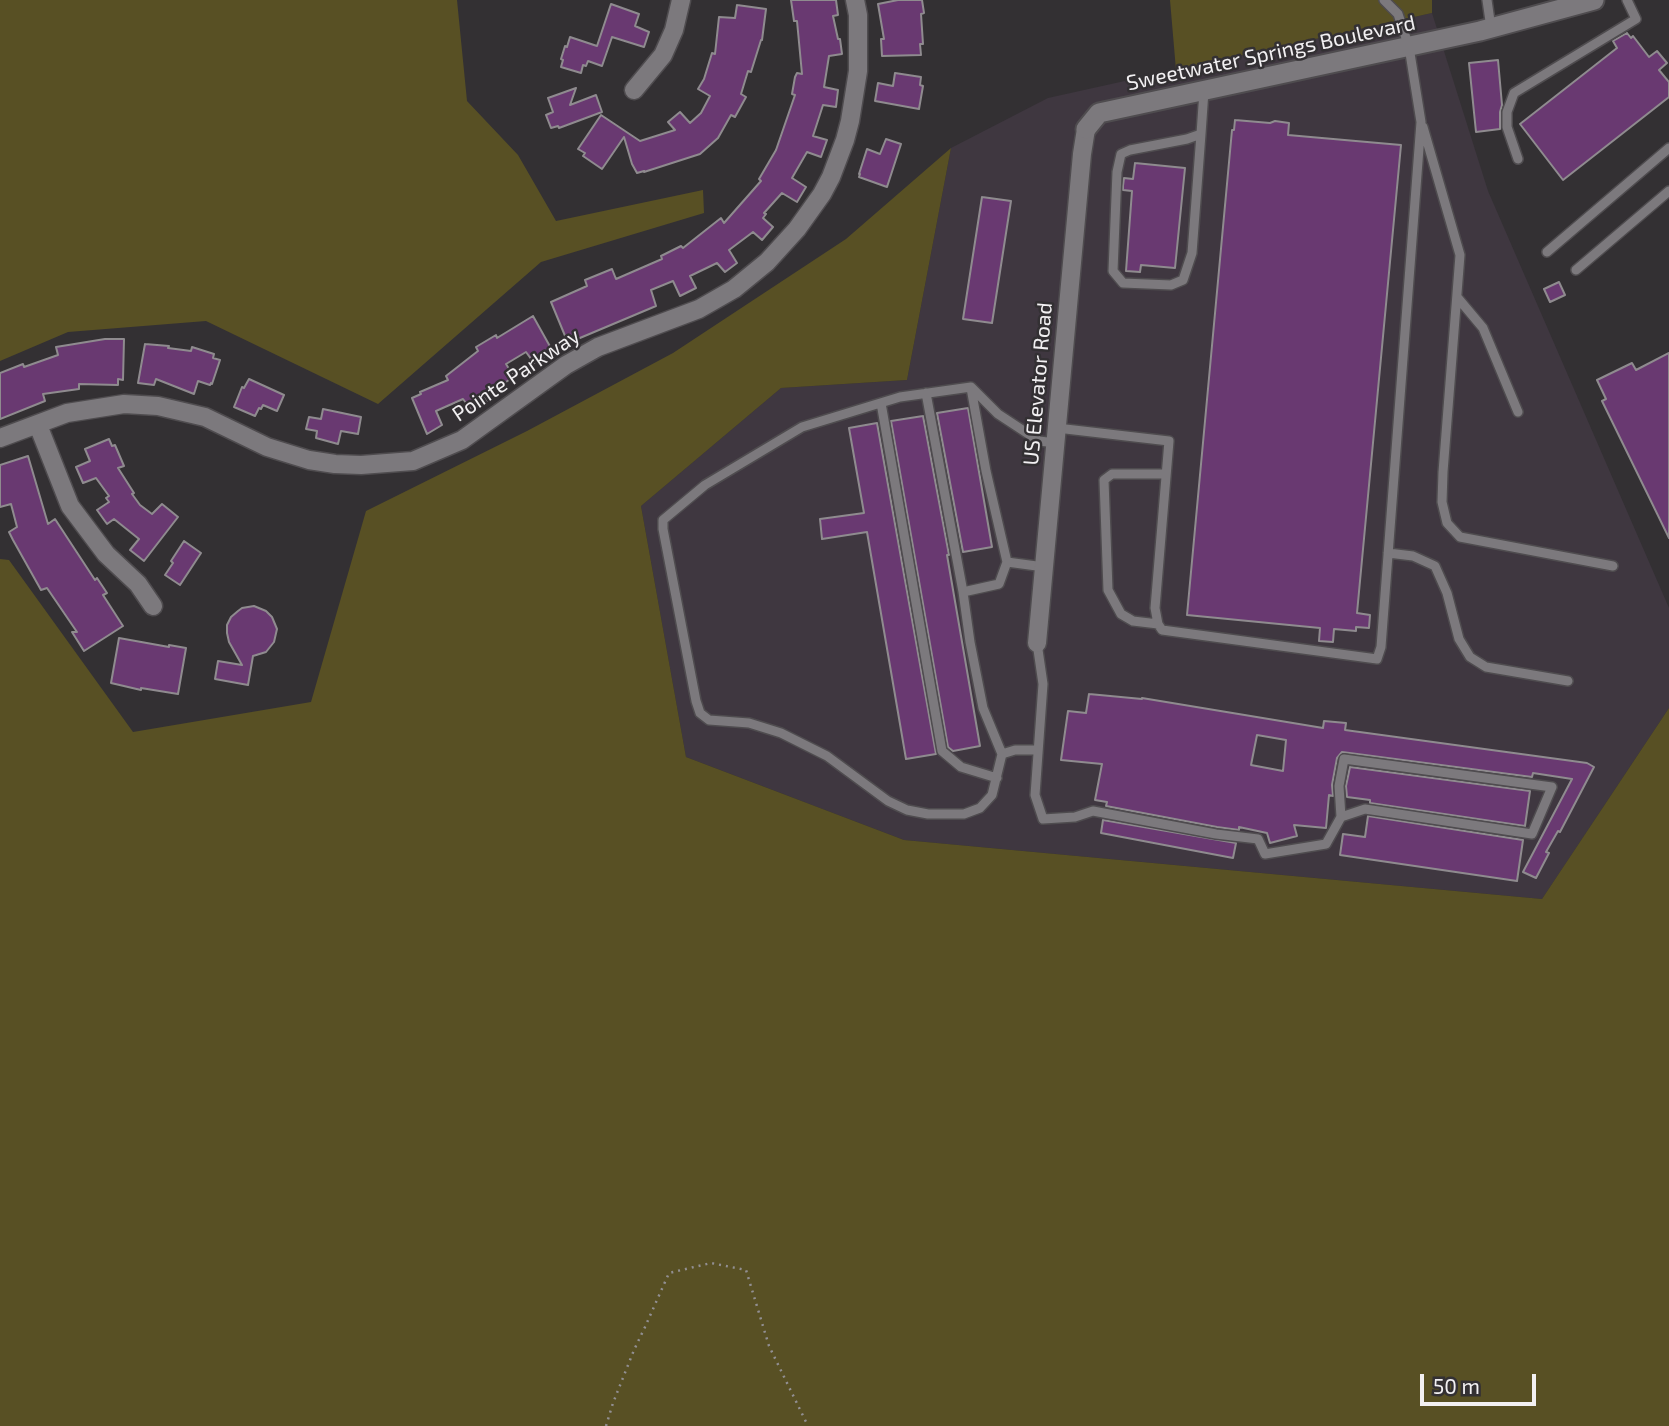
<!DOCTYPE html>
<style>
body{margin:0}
#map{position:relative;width:1669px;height:1426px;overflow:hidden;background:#333033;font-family:"Exo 2",sans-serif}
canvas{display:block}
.scale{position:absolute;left:1420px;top:1374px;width:116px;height:32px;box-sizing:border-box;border:4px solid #f2f0f2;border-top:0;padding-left:9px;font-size:21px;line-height:24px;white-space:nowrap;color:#f2f0f2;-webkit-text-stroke:5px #333033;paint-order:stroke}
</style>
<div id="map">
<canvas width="1669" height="1426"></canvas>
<div class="scale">50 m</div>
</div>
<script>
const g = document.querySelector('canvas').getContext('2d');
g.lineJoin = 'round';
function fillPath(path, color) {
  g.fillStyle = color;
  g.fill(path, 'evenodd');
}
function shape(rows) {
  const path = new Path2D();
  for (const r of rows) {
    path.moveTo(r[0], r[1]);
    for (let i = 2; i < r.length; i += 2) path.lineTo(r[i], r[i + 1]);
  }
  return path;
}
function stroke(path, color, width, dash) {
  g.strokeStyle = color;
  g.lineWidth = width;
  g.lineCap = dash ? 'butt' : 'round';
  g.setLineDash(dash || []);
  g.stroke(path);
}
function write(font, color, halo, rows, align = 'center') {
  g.font = font + ' "Exo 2",sans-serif';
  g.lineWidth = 5;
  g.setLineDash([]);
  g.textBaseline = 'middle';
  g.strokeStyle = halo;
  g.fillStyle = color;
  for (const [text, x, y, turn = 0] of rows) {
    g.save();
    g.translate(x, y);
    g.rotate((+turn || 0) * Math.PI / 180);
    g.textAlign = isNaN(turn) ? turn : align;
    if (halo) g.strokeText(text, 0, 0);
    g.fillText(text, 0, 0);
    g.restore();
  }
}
fillPath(shape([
 [1432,13,1488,191,1669,608,1669,708,1542,899,904,840,686,757,641,506,781,388,907,380,951,148,1048,98]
]), '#3f3740');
fillPath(shape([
 [0,0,457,0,467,101,518,155,556,221,703,190,704,213,541,262,378,404,206,321,68,332,0,361],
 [1170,0,1432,0,1432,13,1176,70],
 [951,148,907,380,781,388,641,506,686,757,904,840,1542,899,1669,708,1669,1426,0,1426,0,559,9,560,133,732,311,702,366,511,527,431,673,353,846,239]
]), '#585024');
const building = shape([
 [791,0,836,0,838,15,833,16,838,39,840,39,842,54,829,56,824,87,838,90,836,107,823,105,813,136,827,140,821,157,807,152,792,178,806,187,797,202,782,193,764,213,766,214,763,218,773,227,762,240,753,232,729,250,737,263,725,272,717,263,690,276,696,288,680,296,673,281,651,290,656,306,568,343,551,302,587,286,585,280,612,269,616,279,662,259,661,256,681,246,683,248,721,218,724,223,761,181,759,179,776,150,795,95,792,94,795,77,797,73,802,74,797,21,794,21,791,0],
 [898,0,922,0,924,13,921,14,923,44,920,44,921,55,882,56,881,39,884,39,878,4,898,0],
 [611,4,639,14,635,26,649,32,644,47,612,37,602,66,588,61,586,66,583,65,581,73,561,67,563,60,561,59,565,46,567,47,570,37,597,46,611,4],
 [737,5,766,9,762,40,761,40,751,72,748,71,741,94,746,97,735,117,731,115,718,138,700,154,644,172,644,171,637,173,632,164,624,137,602,169,583,156,585,153,578,149,601,115,640,141,675,130,668,122,680,112,690,123,701,113,710,96,698,89,704,79,712,53,715,54,719,17,735,18,737,5],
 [1627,33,1631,38,1633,36,1649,57,1657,51,1667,63,1659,70,1669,82,1669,97,1563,180,1520,124,1617,48,1613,41,1627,33],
 [1498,60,1502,105,1500,112,1500,129,1476,132,1469,63,1498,60],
 [895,73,921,77,920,85,923,86,919,109,875,101,878,83,893,86,895,73],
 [576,88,570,105,596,95,602,112,559,128,558,126,551,128,546,115,553,112,548,98,576,88],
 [1235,120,1270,123,1275,121,1289,123,1288,135,1401,145,1357,613,1370,615,1369,628,1356,627,1356,631,1334,629,1333,642,1319,641,1320,628,1187,615,1232,130,1234,130,1235,120],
 [886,139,901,144,887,187,859,177,860,174,859,174,867,149,880,154,886,139],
 [1135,163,1185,168,1175,268,1141,265,1140,272,1126,271,1132,191,1123,190,1123,186,1124,178,1133,179,1135,163],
 [982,197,1011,201,992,323,963,319,982,197],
 [1559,282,1565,295,1550,302,1544,289,1559,282],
 [533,316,552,350,547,352,548,354,534,363,526,352,506,364,514,377,483,396,487,401,473,412,463,399,436,411,442,425,427,434,412,398,421,394,420,392,448,380,446,376,478,351,476,347,496,335,497,338,533,316],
 [105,339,124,339,123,380,118,379,118,385,79,384,79,389,43,394,45,401,0,419,0,373,23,364,24,367,58,355,56,347,105,339],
 [145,344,169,346,168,348,191,351,192,347,214,354,213,358,220,360,212,384,211,383,210,385,198,381,194,394,156,379,154,385,138,383,145,344],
 [1669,353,1669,538,1602,401,1606,399,1597,380,1632,363,1636,370,1669,353],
 [249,379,284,395,277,411,263,405,261,409,259,408,255,416,234,407,242,387,244,388,249,379],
 [968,408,992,547,963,552,937,413,968,408],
 [323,409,361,417,358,434,341,431,338,444,316,438,317,431,306,429,309,417,321,419,323,409],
 [923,416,949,555,947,555,980,746,953,751,948,747,891,421,923,416],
 [877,423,936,754,906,759,867,532,822,539,820,519,864,513,849,428,877,423],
 [109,439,112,446,115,445,124,466,118,468,134,493,132,494,140,505,152,514,162,504,178,517,144,561,130,550,139,539,114,519,107,524,97,510,109,502,106,498,109,496,96,478,83,483,76,467,90,461,85,449,109,439],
 [28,456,48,524,55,519,95,580,97,578,107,593,103,595,123,626,84,651,72,632,77,632,47,588,41,590,13,540,9,532,17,527,11,504,0,507,0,465,28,456],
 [184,541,201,553,180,585,165,575,173,563,171,561,184,541],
 [254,606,266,611,272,617,277,629,274,642,266,652,253,656,248,685,215,679,218,661,242,665,229,642,227,633,227,625,231,617,238,611,242,608,254,606],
 [119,638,169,647,169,645,186,648,178,694,141,688,141,690,111,683,119,638],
 [1089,694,1142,699,1142,698,1323,728,1324,721,1346,723,1345,730,1587,763,1594,767,1560,832,1558,831,1546,852,1549,853,1536,878,1523,872,1572,779,1533,773,1532,777,1342,752,1337,758,1332,785,1333,796,1329,795,1326,828,1294,825,1297,836,1270,843,1267,833,1239,827,1239,830,1217,827,1106,806,1107,802,1095,800,1102,764,1061,760,1068,711,1086,713,1089,694],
 [1257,735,1286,740,1283,771,1251,765,1257,735],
 [1350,767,1530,791,1525,826,1370,803,1370,800,1347,797,1346,786,1350,767],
 [1368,816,1523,840,1517,881,1340,855,1343,834,1365,837,1368,816],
 [1103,820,1236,843,1233,858,1101,833,1103,820]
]);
fillPath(building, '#693971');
stroke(building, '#8f8b8f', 2);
const service = shape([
 [1487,0,1491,28],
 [1423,127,1460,255,1443,472,1442,502,1447,523,1460,537,1613,566],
 [1201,134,1192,253,1183,280,1171,285,1123,283,1113,271,1117,172,1121,154,1130,150,1187,139,1201,134,1204,91],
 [1518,159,1507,127,1507,112,1514,93,1636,19,1627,0],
 [1547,252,1669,148],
 [1576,270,1669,191],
 [1457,297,1483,328,1518,412],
 [971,388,986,471,1007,562,1044,567],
 [926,393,963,592,999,584,1007,562],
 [881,403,942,751,961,767,997,778],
 [1057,428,1169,441,1155,608,1158,624,1162,630,1377,659,1381,647,1421,122,1409,47,1398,14,1384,0],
 [1388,553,1413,556,1435,566,1447,593,1459,639,1470,657,1486,667,1568,681],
 [963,592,970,642,983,708,1002,754],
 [1158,624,1133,621,1121,614,1108,590,1104,480,1112,474,1166,474],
 [1037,643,1043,684,1035,795,1043,819,1075,817,1093,811,1216,834,1258,839,1265,854,1326,844,1341,817,1365,809,1532,834,1552,787,1344,759,1339,786,1341,817],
 [1038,750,1015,750,1002,754,992,795,980,808,964,814,928,814,907,810,888,801,827,756,781,733,749,723,709,720,700,713,696,701,663,529,663,520,705,485,802,427,900,397,971,387,998,414,1039,441,1056,443]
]);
const minor = shape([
 [634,90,663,55,674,30,681,0],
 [38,425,70,506,106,554,138,584,153,606],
 [0,438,67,413,124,404,158,406,205,417,267,447,309,460,335,464,361,465,413,461,462,440,566,365,598,347,699,309,734,289,767,262,797,229,822,194,831,177,845,140,850,121,858,71,858,15,855,0],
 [1037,643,1082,154,1086,129]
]);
const tertiary = shape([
 [1086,129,1099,113,1480,31,1594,0]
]);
stroke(service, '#4f4c4f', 12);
stroke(minor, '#4f4c4f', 21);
stroke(tertiary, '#4f4c4f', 23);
stroke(shape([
 [606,1426,613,1403,634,1350,645,1327,669,1273,711,1263,746,1270,769,1346,808,1426]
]), '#928f92', 2.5, [2, 5]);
stroke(service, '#7c797d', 9);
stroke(minor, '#7c797d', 18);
stroke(tertiary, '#7c797d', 19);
write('21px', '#f2f0f2', '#333033', [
 ["Sweetwater Springs Boulevard",1271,53,-12],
 ["Pointe Parkway",516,375,-34],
 ["US Elevator Road",1038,384,-85]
]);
</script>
